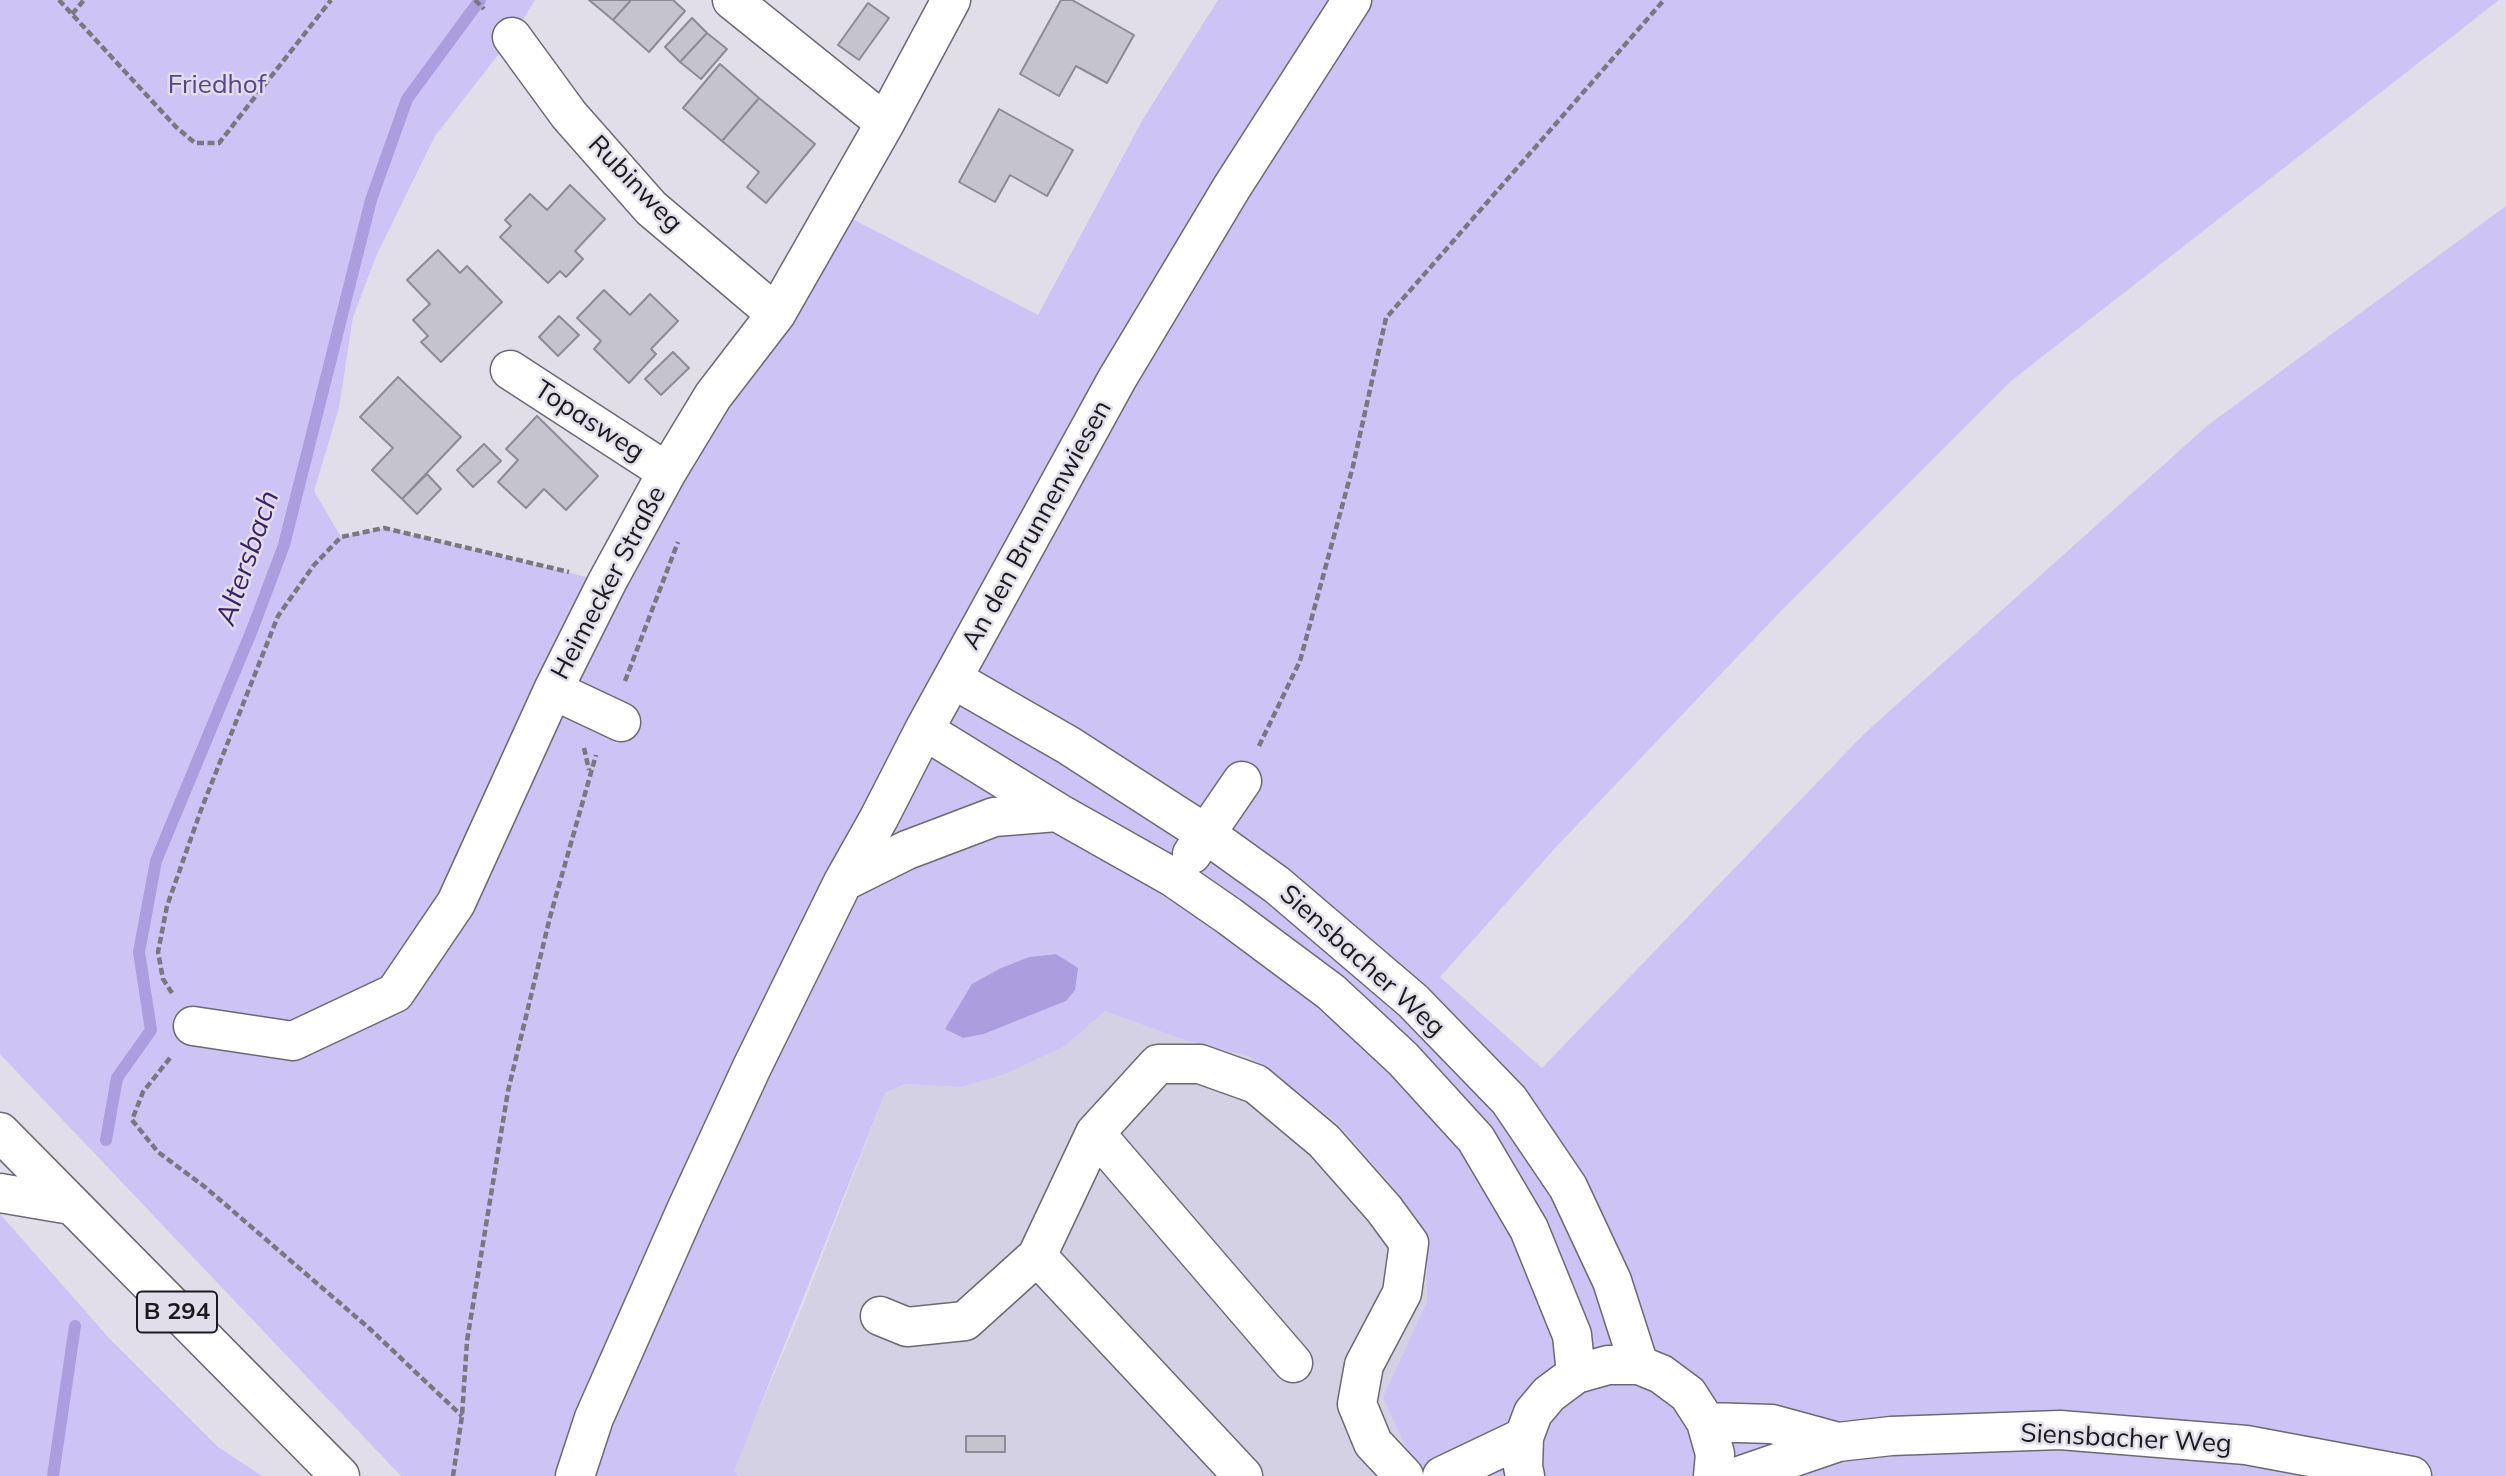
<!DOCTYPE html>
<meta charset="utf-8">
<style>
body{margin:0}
canvas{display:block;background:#e1deea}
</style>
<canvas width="2506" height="1476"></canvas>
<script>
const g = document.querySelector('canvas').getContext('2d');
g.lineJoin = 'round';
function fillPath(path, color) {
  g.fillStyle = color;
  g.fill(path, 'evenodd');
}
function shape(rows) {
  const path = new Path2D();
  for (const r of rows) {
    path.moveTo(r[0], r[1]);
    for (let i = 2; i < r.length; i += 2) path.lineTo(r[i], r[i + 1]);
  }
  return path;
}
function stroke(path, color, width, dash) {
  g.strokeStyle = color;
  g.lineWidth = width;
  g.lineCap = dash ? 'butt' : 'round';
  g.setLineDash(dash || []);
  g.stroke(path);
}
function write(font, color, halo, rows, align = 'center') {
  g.font = font + ' Mulish,sans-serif';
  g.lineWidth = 5;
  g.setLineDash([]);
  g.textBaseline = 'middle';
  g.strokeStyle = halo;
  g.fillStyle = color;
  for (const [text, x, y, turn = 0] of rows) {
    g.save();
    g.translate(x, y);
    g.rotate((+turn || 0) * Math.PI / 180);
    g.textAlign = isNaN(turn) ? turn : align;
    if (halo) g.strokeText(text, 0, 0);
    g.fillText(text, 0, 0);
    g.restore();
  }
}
fillPath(shape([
 [1105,1011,1187,1041,1249,1056,1335,1121,1388,1181,1426,1231,1427,1301,1383,1397,1422,1476,740,1476,733,1471,802,1308,885,1093,905,1084,960,1087,1065,1046]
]), '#d5d1e4');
fillPath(shape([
 [0,0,535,0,512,37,435,136,377,254,353,317,339,408,314,491,341,537,384,528,607,582,835,210,1038,315,1143,119,1218,0,2499,0,2011,381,1779,613,1557,846,1440,977,1542,1068,1865,733,2208,425,2506,206,2506,1476,1422,1476,1411,1459,1383,1397,1427,1301,1426,1231,1388,1181,1335,1121,1249,1056,1187,1041,1105,1011,1065,1046,1002,1075,960,1087,905,1084,885,1093,734,1471,739,1476,401,1476,0,1054],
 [1056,954,1066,1001,984,1034,963,1038,945,1029,954,1016,1001,968,1029,957],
 [0,1214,109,1338,218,1447,262,1476,0,1476]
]), '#cec3f5');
fillPath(shape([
 [1056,954,1078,968,1075,990,1066,1001,984,1034,963,1038,945,1029,972,984,1001,968,1029,957]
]), '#ac9dde');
stroke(shape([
 [106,1140,117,1078,151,1030,139,952,156,861,252,630,284,545,371,200,407,99,480,0],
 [53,1476,75,1326]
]), '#ac9dde', 12);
const building = shape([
 [589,0,631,0,613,20,589,0],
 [631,0,673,0,685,11,649,52,613,20,631,0],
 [1061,0,1072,0,1134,35,1107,83,1076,66,1059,96,1020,74,1061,0],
 [868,3,889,18,859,60,838,45,868,3],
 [692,18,707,33,680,62,665,47,692,18],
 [707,33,727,49,701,79,680,62,707,33],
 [720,64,759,98,722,141,683,108,720,64],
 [759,98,815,144,766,203,747,187,759,172,722,141,759,98],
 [999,109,1073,150,1047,196,1010,175,995,202,959,182,999,109],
 [570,185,605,219,575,251,583,259,566,277,560,271,548,283,500,237,511,226,505,220,530,194,547,210,570,185],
 [438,250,460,273,467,266,502,302,441,362,421,342,428,336,413,320,430,304,407,280,438,250],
 [604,290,630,315,650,294,678,321,651,349,656,354,629,383,594,349,601,341,577,318,604,290],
 [559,316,579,335,558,356,539,337,559,316],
 [673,352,689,368,661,395,645,379,673,352],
 [398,377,461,437,402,499,372,470,393,448,360,417,398,377],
 [537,416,598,476,566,510,544,489,526,508,498,482,518,460,506,449,537,416],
 [484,444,501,461,473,487,457,470,484,444],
 [427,474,441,489,417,514,402,499,427,474],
 [966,1436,1005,1436,1005,1452,966,1452,966,1436]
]);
fillPath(building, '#c5c3ce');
stroke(building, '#8c8b95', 2);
const minor = shape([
 [732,0,885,123],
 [512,37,569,115,651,208,776,314],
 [510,370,667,472],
 [953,679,1068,745,1206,834,1277,885,1413,1001,1509,1100,1568,1187,1612,1281,1639,1365],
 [553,690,621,722],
 [924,730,1057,812,1174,878,1229,916,1331,992,1403,1059,1476,1139,1529,1229,1572,1335,1576,1374],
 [1192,854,1242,781],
 [843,882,907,850,994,817,1057,812],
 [193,1026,293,1041,395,993,456,903,553,690,607,582,667,472,713,396,776,314,885,123,951,0],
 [1095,1133,1293,1363],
 [880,1316,907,1327,965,1321,1037,1256],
 [1706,1422,1772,1424,1838,1442],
 [575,1476,594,1418,686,1210,752,1067,843,882,879,818,924,730,1117,379,1232,187,1352,0],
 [1243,1476,1037,1256,1095,1133,1158,1064,1200,1064,1256,1084,1324,1141,1384,1209,1409,1243,1402,1293,1364,1365,1357,1404,1373,1443,1404,1476],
 [1442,1476,1524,1437],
 [1525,1476,1523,1467,1524,1437,1533,1413,1549,1394,1576,1374,1608,1365,1639,1365,1661,1374,1688,1394,1706,1422,1715,1454,1713,1476],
 [1739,1476,1838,1442,1891,1436,2060,1430,2246,1445,2412,1476]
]);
const highway = shape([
 [0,1132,340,1476],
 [0,1193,71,1205]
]);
stroke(minor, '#6b6973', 41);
stroke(highway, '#6b6973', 41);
stroke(shape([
 [59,0,176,127,195,143,219,143,331,0],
 [475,0,484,9],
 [72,14,84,0],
 [625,681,678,542],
 [1259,746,1300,661,1353,466,1386,318,1664,0],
 [584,748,589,770],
 [172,993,163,979,158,952,167,906,201,810,278,616,314,565,341,537,384,528,569,572],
 [170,1058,143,1092,132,1120,158,1152,205,1187,370,1329,462,1416],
 [453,1476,462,1416,467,1341,508,1091,550,917,596,755]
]), '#79777f', 4.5, [7, 3.5]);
stroke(minor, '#fff', 38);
stroke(highway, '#fff', 38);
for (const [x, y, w] of [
 [177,1312,80]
]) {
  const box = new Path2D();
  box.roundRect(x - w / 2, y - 20.5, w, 41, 5);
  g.fillStyle = '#e1deea';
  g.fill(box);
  stroke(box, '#1a191d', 2);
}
write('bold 24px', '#1a191d', null, [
 ["B 294",177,1312]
]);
write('26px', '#5a4391', '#e1deea', [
 ["Friedhof",217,85]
]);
write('26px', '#1a191d', '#e1deea', [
 ["Rubinweg",635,184,46],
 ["Topasweg",589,421,33],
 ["An den Brunnenwiesen",1037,525,-61],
 ["Heimecker Straße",609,583,-62],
 ["Siensbacher Weg",1362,961,42],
 ["Siensbacher Weg",2126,1439,3]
]);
write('italic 28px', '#3b206c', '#e1deea', [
 ["Altersbach",248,558,-71]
]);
</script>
